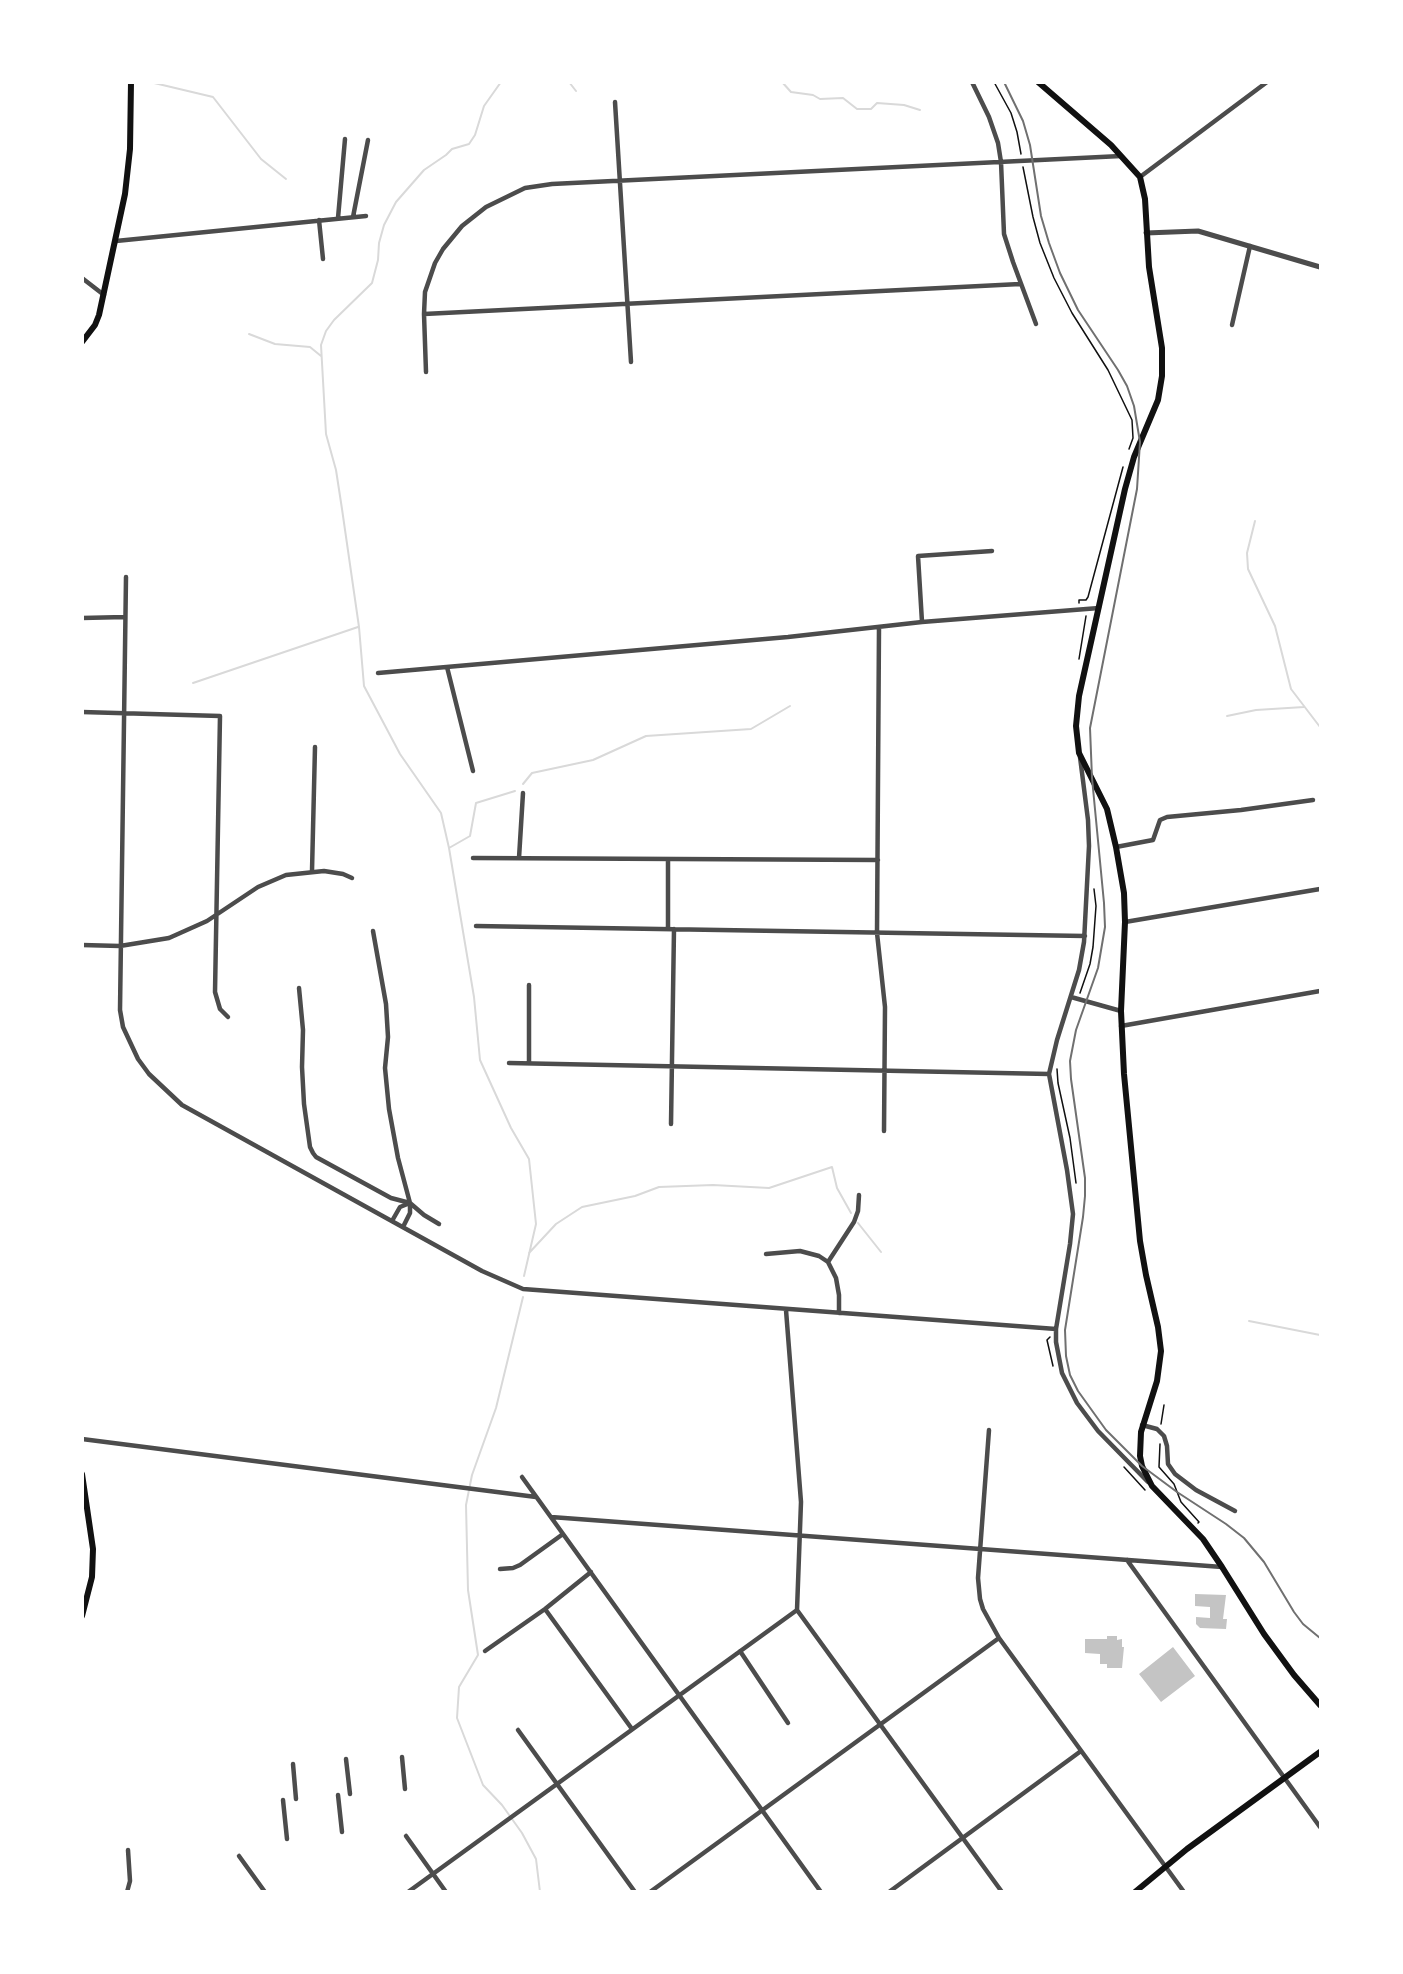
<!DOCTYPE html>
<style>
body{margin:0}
#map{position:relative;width:1403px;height:1974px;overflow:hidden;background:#fff;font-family:Georgia,serif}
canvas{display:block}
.frame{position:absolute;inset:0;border:84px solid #fff;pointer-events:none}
</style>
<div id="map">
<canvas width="1403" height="1974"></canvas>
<div class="frame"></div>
</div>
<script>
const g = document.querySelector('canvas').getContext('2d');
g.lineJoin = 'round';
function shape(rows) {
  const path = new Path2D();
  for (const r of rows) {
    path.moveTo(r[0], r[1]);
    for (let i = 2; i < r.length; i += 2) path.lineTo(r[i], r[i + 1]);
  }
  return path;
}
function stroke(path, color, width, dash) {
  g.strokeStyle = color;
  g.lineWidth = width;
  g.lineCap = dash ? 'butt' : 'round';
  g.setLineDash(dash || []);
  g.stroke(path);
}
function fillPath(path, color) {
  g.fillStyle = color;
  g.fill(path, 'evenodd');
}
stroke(shape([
 [150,82,213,97,261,159,286,179],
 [501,82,484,106,475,135,469,144,452,149,446,155,424,170,396,202,384,225,379,243,378,260,372,283,334,320,326,331,321,345,326,434,336,470,342,509,359,627,364,686,400,754,441,813,449,848,474,997,480,1060,511,1128,529,1159,536,1224,524,1276],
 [569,82,576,91],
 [782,82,791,92,813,95,820,99,843,98,857,109,871,109,877,103,904,105,920,110],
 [249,334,275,344,310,347,321,356],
 [1255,521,1247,553,1248,569,1275,626,1291,689,1320,727],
 [193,683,358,627],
 [1227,716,1256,710,1304,707],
 [523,784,532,773,593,760,646,736,751,729,790,706],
 [449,848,470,836,476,803,515,791],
 [858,1223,881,1252],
 [529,1253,556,1224,582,1207,635,1196,659,1187,713,1185,769,1188,832,1167,837,1188,851,1213],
 [523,1297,496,1408,472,1475,466,1505,468,1590,478,1655,459,1687,457,1718,483,1785,502,1805,522,1833,536,1859,540,1892],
 [1249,1321,1320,1335]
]), '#d9d9d9', 2);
fillPath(shape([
 [1195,1594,1226,1595,1223,1619,1227,1619,1226,1629,1200,1628,1196,1624,1196,1617,1210,1618,1210,1607,1195,1606],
 [1107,1636,1117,1636,1117,1640,1122,1639,1122,1647,1124,1647,1122,1668,1107,1668,1107,1664,1100,1664,1100,1654,1085,1653,1085,1639,1107,1639],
 [1173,1647,1195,1676,1161,1702,1139,1674]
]), '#c4c4c4');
stroke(shape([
 [994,82,1011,113,1017,132,1021,154],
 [1023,167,1033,217,1040,243,1054,278,1072,313,1108,370,1132,420,1133,438,1129,449],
 [1079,603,1079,600,1086,600,1088,597,1123,467],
 [1079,659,1086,616],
 [1080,993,1090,964,1093,947,1096,906,1094,889],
 [1057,1069,1058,1083,1070,1138,1076,1183],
 [1050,1337,1047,1340,1053,1366],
 [1161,1424,1164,1405],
 [1160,1444,1159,1467,1174,1484,1181,1502,1199,1522,1198,1523],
 [1124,1467,1145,1490]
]), '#111', 1.5);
stroke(shape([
 [972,82,989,117,998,143,1001,162,1004,234,1013,262,1036,324],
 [615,102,631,362],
 [1140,177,1267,82],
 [353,217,368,140],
 [338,218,345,139],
 [319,220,323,259],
 [116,241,366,216],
 [82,278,104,295],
 [424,314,1020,284],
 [1232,325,1250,246],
 [426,372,424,314,425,292,435,263,443,249,462,226,486,207,525,188,552,184,1121,156],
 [126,577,120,1010,123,1027,138,1059,149,1074,182,1105,482,1271,523,1289,1056,1329],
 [82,618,125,617],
 [922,622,918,556,992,551],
 [879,627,877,933,885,1007,884,1131],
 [447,667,473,771],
 [378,673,788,637,922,622,1099,608],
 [82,712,220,716,215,992,220,1009,228,1017],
 [1080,757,1088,820,1089,846,1084,942,1079,970,1057,1040,1049,1074,1067,1170,1073,1214,1070,1244,1056,1329,1056,1342,1062,1373,1077,1403,1098,1431,1148,1482],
 [1116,847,1153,840,1160,820,1167,817,1241,810,1313,800],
 [473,858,878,860],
 [519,858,523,793],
 [668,859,668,929],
 [312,871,315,747],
 [1125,922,1320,889],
 [476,926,1085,936],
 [373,931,386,1004,388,1037,385,1068,389,1109,398,1158,410,1203,410,1213,403,1227],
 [82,945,120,946,169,938,207,921,258,887,286,875,324,871,343,874,352,878],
 [529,985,529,1063],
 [299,988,303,1030,302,1067,304,1104,310,1147,313,1153,316,1157,391,1198,410,1203,424,1215,439,1224],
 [1071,997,1121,1011],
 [1121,1026,1320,991],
 [509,1063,1049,1074],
 [671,1124,674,929],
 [392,1221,400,1207,410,1203],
 [766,1254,800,1251,819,1256,828,1262,836,1278,839,1295,839,1313],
 [828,1262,854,1222,858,1211,859,1195],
 [786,1310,801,1502,797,1610,1002,1892],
 [1142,1425,1157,1429,1164,1436,1167,1446,1168,1464,1175,1474,1196,1490,1235,1511],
 [989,1430,978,1578,980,1599,983,1609,999,1638,1184,1892],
 [82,1439,536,1497],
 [522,1477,821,1892],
 [551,1517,1222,1567],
 [1127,1560,1320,1827],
 [500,1569,513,1568,520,1565,563,1534],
 [545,1609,632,1729],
 [485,1651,545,1609,591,1572],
 [740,1651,788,1723],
 [518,1730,635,1892],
 [402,1757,405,1789],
 [346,1759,350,1794],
 [293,1764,296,1799],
 [338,1795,342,1832],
 [283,1800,287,1839],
 [406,1836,446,1892],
 [239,1856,265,1892],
 [127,1892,130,1881,128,1850],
 [408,1892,797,1610],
 [650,1892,999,1638],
 [889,1892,1081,1751]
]), '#4c4c4c', 4.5);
stroke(shape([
 [1146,233,1198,231,1320,267]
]), '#4c4c4c', 5);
stroke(shape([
 [1038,82,1111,145,1140,177,1145,199,1149,267,1162,348,1162,376,1158,400,1134,457,1125,489,1079,696,1076,726,1079,753,1107,809,1116,847,1124,893,1125,922,1121,1011,1124,1074,1140,1241,1146,1275,1158,1327,1161,1351,1157,1381,1141,1432,1140,1456,1142,1466,1152,1486,1203,1539,1222,1567,1264,1634,1294,1675,1320,1705],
 [82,342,95,325,99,315,125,194,130,149,131,82],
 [82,1474,93,1549,92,1577,82,1616],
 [1135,1892,1187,1849,1320,1752]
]), '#111', 6);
stroke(shape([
 [1004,82,1023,121,1030,145,1041,216,1049,243,1060,273,1078,310,1118,370,1127,386,1134,406,1140,442,1137,489,1090,728,1092,778,1104,903,1105,927,1098,968,1076,1030,1070,1061,1071,1079,1085,1178,1085,1196,1083,1217,1065,1330,1066,1356,1070,1375,1078,1391,1106,1430,1142,1466,1177,1492,1226,1524,1244,1538,1264,1562,1294,1612,1303,1624,1320,1638]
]), '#707070', 2);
</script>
